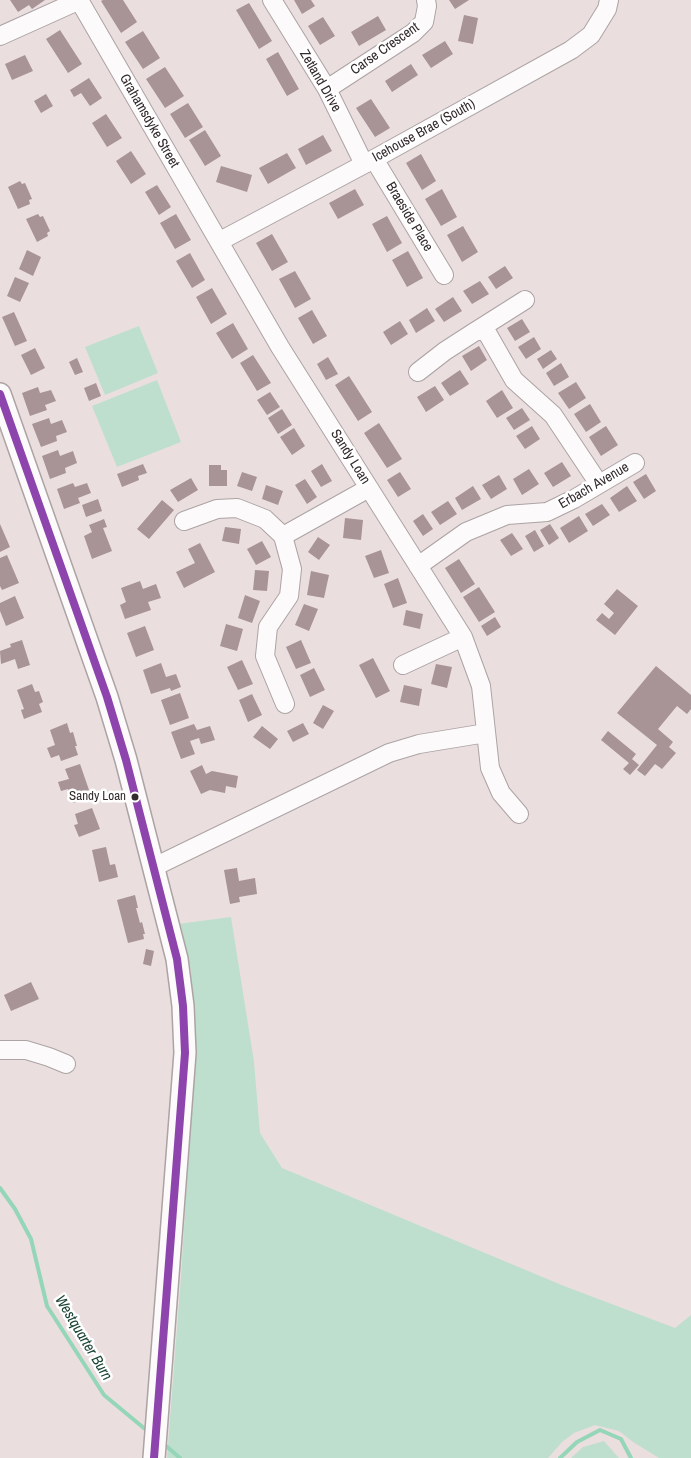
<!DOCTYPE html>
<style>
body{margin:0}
canvas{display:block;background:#eadedf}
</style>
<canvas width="691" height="1458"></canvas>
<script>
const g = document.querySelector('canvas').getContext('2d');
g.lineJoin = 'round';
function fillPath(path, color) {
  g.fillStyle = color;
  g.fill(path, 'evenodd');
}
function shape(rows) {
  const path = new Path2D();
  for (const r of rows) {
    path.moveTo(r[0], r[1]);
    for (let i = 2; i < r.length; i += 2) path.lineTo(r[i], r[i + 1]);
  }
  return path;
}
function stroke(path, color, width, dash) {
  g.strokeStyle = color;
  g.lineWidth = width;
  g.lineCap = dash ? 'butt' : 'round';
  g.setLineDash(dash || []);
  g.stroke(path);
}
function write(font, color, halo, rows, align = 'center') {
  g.font = font + ' "Archivo Narrow",sans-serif';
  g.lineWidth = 5;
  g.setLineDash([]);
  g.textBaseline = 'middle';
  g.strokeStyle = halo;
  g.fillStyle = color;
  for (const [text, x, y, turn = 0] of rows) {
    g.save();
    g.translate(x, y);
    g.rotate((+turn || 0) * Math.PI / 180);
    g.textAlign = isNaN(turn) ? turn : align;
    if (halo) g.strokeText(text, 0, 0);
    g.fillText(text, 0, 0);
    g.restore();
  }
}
fillPath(shape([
 [139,326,158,373,105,395,85,347],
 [157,380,181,442,117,467,92,406],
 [231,917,254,1062,260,1133,282,1168,564,1286,675,1328,691,1315,691,1458,659,1458,633,1442,619,1431,595,1425,574,1433,562,1442,548,1458,167,1458,181,1276,192,1101,193,1057,191,971,178,924],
 [604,1441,619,1458,571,1458,583,1447]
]), '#bfdfce');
stroke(shape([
 [0,1188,15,1209,31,1239,47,1306,104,1395,145,1429],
 [165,1445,180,1458],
 [560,1458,577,1442,600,1430,621,1439,631,1458]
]), '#95d6b8', 4);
fillPath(shape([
 [10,0,45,0,32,9,29,5,18,12],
 [103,0,123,0,137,22,121,33,101,1],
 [294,0,311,0,315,6,302,14],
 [449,0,469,0,455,9],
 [249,3,272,41,259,49,236,10],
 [464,15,478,18,473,44,458,41],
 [378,16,386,30,359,46,351,32],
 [323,17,335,36,320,45,308,26],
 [60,30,82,64,68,73,46,39],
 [143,31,160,58,143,69,125,42],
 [445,41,453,54,431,68,422,55],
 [278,52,299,89,287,96,266,59],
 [25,55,33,71,12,80,5,64],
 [411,64,418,75,392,92,385,81],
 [165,67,184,96,165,108,146,79],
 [89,78,102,98,90,106,81,93,74,97,70,90],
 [46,94,53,106,41,113,34,101],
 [371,99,390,128,375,137,356,108],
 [188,103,203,127,185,138,170,114],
 [106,114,122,138,107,147,92,123],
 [205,130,221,156,205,166,189,140],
 [323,135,332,151,306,165,298,149],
 [131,151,146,174,131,184,116,161],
 [287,153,296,168,268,184,259,168],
 [421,154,436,181,422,190,406,163],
 [221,166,252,175,247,192,216,182],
 [20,181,22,184,25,183,32,199,29,200,30,204,18,209,8,187],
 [157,185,171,207,159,215,145,192],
 [355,189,364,205,338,219,329,203],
 [442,189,457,217,441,226,425,199],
 [38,214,40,217,43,216,50,231,47,233,48,236,37,242,26,219],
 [176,214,191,240,175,249,160,223],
 [387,216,402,243,387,252,372,224],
 [463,226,478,252,462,262,447,235],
 [272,234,288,262,272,271,256,243],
 [27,250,41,257,33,276,19,269],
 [408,251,423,278,407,287,392,260],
 [190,253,205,280,192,288,176,261],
 [505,266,513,278,496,289,488,277],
 [295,271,311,299,295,308,279,279],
 [15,277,29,283,20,302,7,296],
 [480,281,489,294,472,304,463,291],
 [212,288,227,314,211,324,196,297],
 [453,297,462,311,444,322,435,309],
 [427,308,435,321,416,333,409,320],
 [312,310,327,336,313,344,298,318],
 [14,312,27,341,15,346,2,317],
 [522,319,530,332,515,341,507,328],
 [400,321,408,334,391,345,383,332],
 [233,323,248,349,232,359,216,333],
 [534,337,541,349,526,359,518,347],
 [479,346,487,360,471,371,462,356],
 [35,348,45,368,31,375,21,355],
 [551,350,557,359,543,369,537,359],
 [253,355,271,383,257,391,240,363],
 [328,357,338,374,326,380,317,364],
 [77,358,83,372,75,375,69,362],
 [561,363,569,377,554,386,546,373],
 [460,370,469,384,450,396,441,383],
 [349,376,372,412,358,421,335,385],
 [576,382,586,398,569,409,558,393],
 [96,383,101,396,89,401,84,388],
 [435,386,444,400,426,412,417,397],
 [38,387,40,393,51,390,56,401,45,405,47,410,30,416,22,393],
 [502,390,513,408,497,418,486,401],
 [270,392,280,407,267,415,257,400],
 [590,404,601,422,586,432,574,414],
 [522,408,530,420,514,430,506,418],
 [282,409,292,425,278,434,268,418],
 [49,418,51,424,62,420,67,432,56,436,57,441,41,447,32,424],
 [379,423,402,459,387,468,364,433],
 [532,426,540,439,525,449,516,436],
 [606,426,618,445,601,456,589,437],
 [294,428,305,446,292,455,280,437],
 [58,450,60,456,73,451,77,463,65,468,66,473,50,479,42,456],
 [562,462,571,476,553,487,544,473],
 [143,464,147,473,138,476,139,480,122,487,117,474],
 [322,464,332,481,321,487,311,471],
 [209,465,221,465,221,470,227,470,227,486,209,486],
 [529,469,539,484,522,495,513,479],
 [242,472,257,477,252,491,237,486],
 [400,472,411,489,398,497,387,480],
 [646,474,656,491,644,499,633,482],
 [499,475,507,489,491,499,482,485],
 [191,478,198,490,178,502,170,490],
 [305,479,317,497,307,504,295,485],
 [73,483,75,487,87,483,91,493,78,498,80,503,64,509,57,489],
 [266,485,283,491,278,505,262,499],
 [473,486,481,499,462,510,455,498],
 [627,486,637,501,619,512,610,498],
 [98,499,102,511,86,517,82,505],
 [162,500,174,510,149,539,137,529],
 [448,501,457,514,440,525,431,512],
 [602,504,610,515,593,526,585,514],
 [423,514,433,529,423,536,413,521],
 [579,516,588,531,569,543,560,528],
 [345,518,363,520,361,540,343,538],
 [104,519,107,527,103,528,112,551,92,559,84,536,92,532,89,525],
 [0,524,10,547,0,552],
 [550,524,559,538,549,545,540,530],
 [225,527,241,529,239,544,222,541],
 [535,530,544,546,534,552,525,536],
 [512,533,523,549,511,556,500,540],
 [318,537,330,545,319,560,308,552],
 [262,541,271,557,256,565,247,549],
 [200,543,215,572,184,588,176,572,195,563,188,549],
 [381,550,389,573,374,578,365,556],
 [7,555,19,583,2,590,0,586,0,558],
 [459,559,475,584,461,593,445,568],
 [255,570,269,571,267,591,253,590],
 [311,571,329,575,324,598,307,595],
 [398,578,407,603,393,608,384,584],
 [140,581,143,589,156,584,161,598,148,602,151,610,125,619,120,605,126,602,121,588],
 [479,587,495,612,479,622,463,597],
 [617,589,638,606,615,635,596,620,602,613,609,619,614,613,604,604],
 [245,595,260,601,252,623,238,618],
 [15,596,24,618,6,626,0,611,0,603],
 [304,604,318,609,309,631,295,625],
 [406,610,423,614,420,629,403,625],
 [495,617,501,627,487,636,481,626],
 [226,624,243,629,237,651,220,646],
 [145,626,154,650,136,657,127,633],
 [22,640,30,665,18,669,15,659,1,664,0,651,11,647,10,644],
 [301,640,311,663,296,669,286,647],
 [373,658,390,691,376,698,359,665],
 [242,660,253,684,238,690,227,667],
 [161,663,166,677,176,674,181,687,171,691,170,688,151,694,143,670],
 [436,664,452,667,447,688,431,684],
 [656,666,691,695,691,709,687,714,677,706,658,729,673,742,669,747,676,753,662,769,655,764,645,776,637,770,657,745,617,713],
 [314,668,325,690,310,697,300,675],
 [32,684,35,692,39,691,43,702,39,704,42,712,24,719,21,710,24,709,17,690],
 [404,685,422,689,419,706,400,702],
 [180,693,189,718,170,725,161,700],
 [252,694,262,715,248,722,239,700],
 [323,705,334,711,323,729,313,723],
 [67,723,70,733,73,732,77,746,75,746,78,755,61,761,59,755,51,758,47,748,55,745,50,730],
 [303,723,309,734,293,742,287,731],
 [194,724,197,730,210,726,215,740,201,744,199,738,190,741,195,754,181,759,171,732],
 [262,726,278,739,270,749,253,737],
 [608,731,636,754,632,759,639,765,630,775,623,769,629,763,601,740],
 [80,764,89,790,81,793,83,799,73,803,68,789,61,791,58,782,69,779,65,769],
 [202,765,206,774,212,771,238,776,236,788,226,786,225,793,210,790,201,794,190,771],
 [92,808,100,829,79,837,74,825,78,824,75,814],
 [106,847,110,865,115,864,118,877,99,882,92,850],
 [237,868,239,881,255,878,257,894,239,897,240,902,230,904,224,870],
 [135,895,138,908,136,908,140,923,142,922,145,934,143,934,144,939,128,943,117,900],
 [146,949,154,951,151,966,143,964],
 [31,982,39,999,11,1011,4,995]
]), '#a89397');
const minor = shape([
 [79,0,280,347,463,637,481,686,490,768,501,793,519,814],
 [272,0,327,89,364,164],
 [0,36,80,0],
 [327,89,413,33,424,22,427,6,426,0],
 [374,159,444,275],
 [220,241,374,159,571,50,591,35,607,9,609,0],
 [476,331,525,300],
 [418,372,445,351,476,331,486,331,514,380,553,415,599,484],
 [184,521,217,509,237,508,265,519,283,536,292,569,289,596,268,627,265,656,285,704],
 [283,536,369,488],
 [418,566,466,532,507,515,547,512,574,499,635,463],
 [403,665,463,637],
 [154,867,389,753,419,744,486,733],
 [0,1050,26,1050,49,1057,66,1064]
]);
const major = shape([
 [0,394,107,697,126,760,177,959,183,1006,185,1053,154,1458]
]);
stroke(minor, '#aca3a4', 20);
stroke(major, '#aca3a4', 24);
stroke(minor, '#fcfafa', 18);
stroke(major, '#fcfafa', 21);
stroke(shape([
 [0,394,107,697,126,760,177,959,183,1006,185,1053,154,1458]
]), '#8e44ad', 8);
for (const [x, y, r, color] of [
 [135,797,4.5,"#332a2b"]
]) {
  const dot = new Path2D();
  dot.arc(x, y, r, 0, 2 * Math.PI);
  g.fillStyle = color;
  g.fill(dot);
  stroke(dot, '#fff', 2);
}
write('13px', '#332a2b', '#fff', [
 ["Sandy Loan",126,797]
], 'right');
write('14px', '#332a2b', '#fff', [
 ["Carse Crescent",385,49,-35],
 ["Zetland Drive",320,81,60],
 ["Grahamsdyke Street",149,121,60],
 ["Icehouse Brae (South)",424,131,-29],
 ["Braeside Place",409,217,59],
 ["Sandy Loan",350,457,58],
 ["Erbach Avenue",594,486,-30]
]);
write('italic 15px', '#1a4433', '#fff', [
 ["Westquarter Burn",83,1338,59]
]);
</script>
